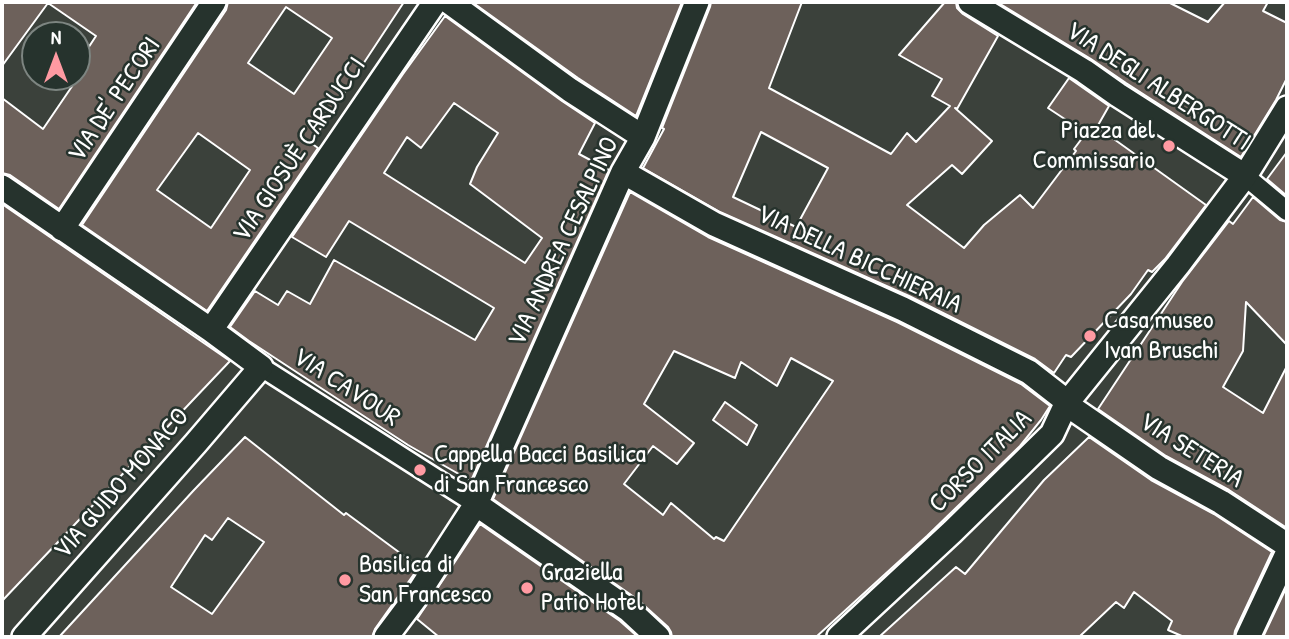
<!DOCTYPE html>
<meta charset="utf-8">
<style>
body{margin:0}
#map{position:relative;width:1289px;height:639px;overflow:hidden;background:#3b413b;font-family:"Patrick Hand",sans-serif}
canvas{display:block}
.frame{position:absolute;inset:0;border:4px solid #fff;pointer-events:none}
.north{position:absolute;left:21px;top:21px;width:70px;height:70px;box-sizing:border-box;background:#26332d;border:2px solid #7d8581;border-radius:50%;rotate:0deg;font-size:19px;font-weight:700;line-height:28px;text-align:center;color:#fff}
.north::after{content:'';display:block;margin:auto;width:24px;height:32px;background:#ff9aa2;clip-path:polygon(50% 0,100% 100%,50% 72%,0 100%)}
</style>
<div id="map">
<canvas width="1289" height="639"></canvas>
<div class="frame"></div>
<div class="north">N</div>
</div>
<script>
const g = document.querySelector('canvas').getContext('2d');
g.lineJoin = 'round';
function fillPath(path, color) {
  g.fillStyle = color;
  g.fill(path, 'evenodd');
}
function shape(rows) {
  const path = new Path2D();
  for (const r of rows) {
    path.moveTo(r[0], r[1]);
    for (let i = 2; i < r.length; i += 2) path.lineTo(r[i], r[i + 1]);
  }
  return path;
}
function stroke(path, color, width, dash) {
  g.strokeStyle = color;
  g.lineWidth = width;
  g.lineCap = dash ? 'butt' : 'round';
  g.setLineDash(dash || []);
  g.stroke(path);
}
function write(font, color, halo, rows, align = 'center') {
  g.font = font + ' "Patrick Hand",sans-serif';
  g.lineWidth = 5;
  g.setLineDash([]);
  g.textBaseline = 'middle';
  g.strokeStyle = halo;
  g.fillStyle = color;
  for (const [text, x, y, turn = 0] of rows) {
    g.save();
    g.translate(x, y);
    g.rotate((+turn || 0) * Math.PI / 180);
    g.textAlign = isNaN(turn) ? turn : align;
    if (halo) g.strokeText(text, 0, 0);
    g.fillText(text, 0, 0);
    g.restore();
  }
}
const building = shape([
 [2,2,197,2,59,209,10,175,2,173,2,98,43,129,77,79,77,65,96,36,48,3,2,66,2,2],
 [228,2,404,2,311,143,318,148,207,311,82,225,226,10,228,2],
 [286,7,332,38,294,94,248,63,286,7],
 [198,133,250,170,211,228,157,190,198,133],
 [472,2,682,2,636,116,578,78,472,2],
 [711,2,802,2,769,88,891,154,907,133,916,142,950,106,932,96,942,79,899,55,945,2,956,2,957,8,963,14,998,36,957,109,955,108,992,141,962,174,952,165,907,205,964,248,984,225,1020,195,1033,208,1076,151,1074,149,1086,133,1048,108,1069,78,1109,106,1097,127,1206,205,1165,259,1152,272,1148,270,1131,294,1071,357,1066,355,1054,373,1035,359,909,296,720,212,643,168,664,129,662,128,710,7,711,2],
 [761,132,828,168,796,227,733,197,761,132],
 [997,2,1168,2,1208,22,1225,2,1268,2,1263,11,1287,23,1287,78,1276,100,1241,157,1126,83,1091,59,997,2],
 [445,16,562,101,595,123,579,154,609,170,471,481,408,445,249,341,230,327,255,291,278,305,287,291,310,304,334,260,475,340,494,308,349,221,326,257,292,237,403,74,445,16],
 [454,103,498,133,477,167,470,184,542,238,525,263,384,173,407,137,421,148,454,103],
 [1287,152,1287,196,1267,179,1287,152],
 [630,192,708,237,897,322,1021,384,1050,406,1041,420,1020,446,927,536,816,637,672,637,671,632,668,627,637,599,493,499,630,192],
 [674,351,735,378,741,362,777,386,791,358,833,381,724,541,716,537,714,539,671,503,663,515,624,484,653,446,677,464,694,443,644,404,674,351],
 [1253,197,1280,220,1287,222,1287,345,1246,302,1243,351,1223,387,1263,413,1287,366,1287,528,1229,490,1166,456,1098,409,1182,282,1229,221,1233,224,1253,197],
 [2,204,230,361,2,601,2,204],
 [725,402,757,425,747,445,713,420,725,402],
 [245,437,344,515,346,513,419,567,375,629,372,637,59,637,194,490,245,437],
 [228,518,264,542,212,614,171,587,205,535,212,540,228,518],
 [1089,437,1151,480,1214,514,1272,552,1235,631,1234,637,1184,637,1168,630,1172,621,1134,592,1124,608,1116,602,1079,637,879,637,956,567,965,574,1044,480,1089,437],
 [480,524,620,621,638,637,439,637,417,619,480,524],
 [1287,586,1287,637,1263,637,1287,586]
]);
fillPath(building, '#6d615b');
stroke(building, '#fff', 2);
const pedestrian = shape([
 [1245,176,1287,211],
 [261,367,476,504]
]);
const minor = shape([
 [449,2,570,90,643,137],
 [970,2,1084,71,1118,95,1245,176],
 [623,172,714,224,903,309,1029,372,1065,400,1066,404,1159,468,1221,502,1287,545],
 [2,187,211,330,261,367,196,443,24,637],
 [62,229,214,2],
 [211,330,435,2],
 [476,504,629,610,658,637],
 [386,637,416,597,476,504,623,172,643,137,697,2],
 [839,637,952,532,1052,434,1066,404,1178,265,1245,176,1287,108],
 [1248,637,1287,554]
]);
stroke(pedestrian, '#fff', 23);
stroke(minor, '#fff', 28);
stroke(pedestrian, '#26332d', 18);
stroke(minor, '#26332d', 23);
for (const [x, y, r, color] of [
 [1169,146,7,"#ff9aa2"],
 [1090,336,7,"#ff9aa2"],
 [420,470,7,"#ff9aa2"],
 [345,580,7,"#ff9aa2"],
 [527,588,7,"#ff9aa2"]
]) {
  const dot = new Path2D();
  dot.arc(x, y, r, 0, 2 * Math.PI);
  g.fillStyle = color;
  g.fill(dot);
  stroke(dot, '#26332d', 2.5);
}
write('26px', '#fff', '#26332d', [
 ["VIA DEGLI ALBERGOTTI",1158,87,33],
 ["VIA DE' PECORI",115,100,-56],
 ["VIA GIOSUÈ CARDUCCI",300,150,-56],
 ["VIA ANDREA CESALPINO",564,242,-65],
 ["VIA DELLA BICCHIERAIA",859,260,25],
 ["VIA CAVOUR",346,388,33],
 ["VIA SETERIA",1191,451,32],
 ["CORSO ITALIA",981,462,-45],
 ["VIA GUIDO MONACO",122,484,-49]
]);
write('26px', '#fff', '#26332d', [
 ["Piazza del",1155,131,"right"],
 ["Commissario",1155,161,"right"],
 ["Casa museo",1104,321],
 ["Ivan Bruschi",1104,351],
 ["Cappella Bacci Basilica",434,455],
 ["di San Francesco",434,485],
 ["Basilica di",359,565],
 ["San Francesco",359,595],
 ["Graziella",541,573],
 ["Patio Hotel",541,603]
], 'left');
</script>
